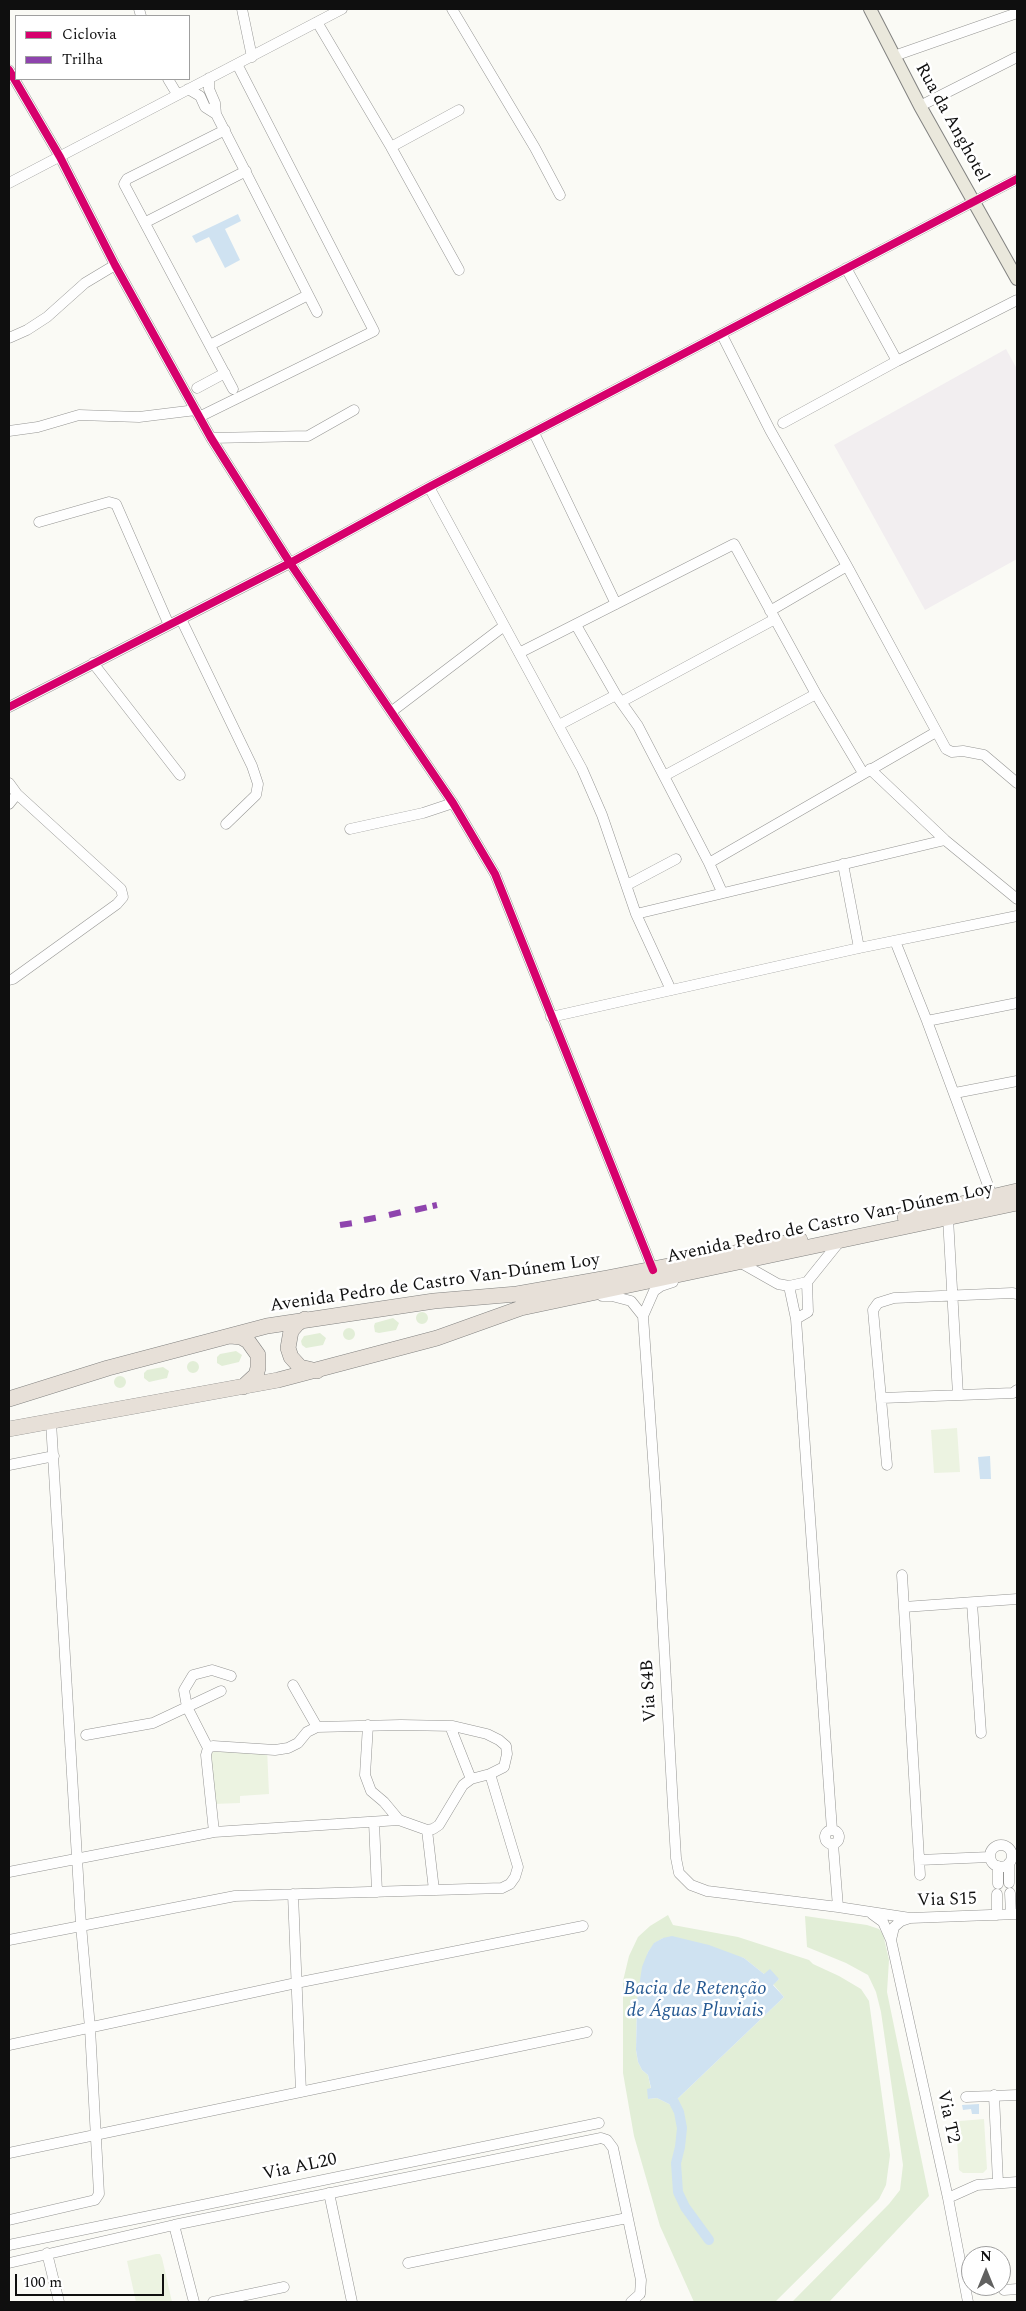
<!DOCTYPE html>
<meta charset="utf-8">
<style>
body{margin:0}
#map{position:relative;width:1026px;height:2311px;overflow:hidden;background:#fafaf5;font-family:Spectral,serif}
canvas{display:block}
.frame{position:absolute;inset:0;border:10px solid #0f0f0f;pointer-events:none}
.legend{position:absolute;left:15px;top:15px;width:175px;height:65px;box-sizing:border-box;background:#fff;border:1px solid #9f9f9f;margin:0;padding:6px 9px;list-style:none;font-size:15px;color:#0f0f0f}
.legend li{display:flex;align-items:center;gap:10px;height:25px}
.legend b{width:25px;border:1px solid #9f9f9f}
.north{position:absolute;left:961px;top:2246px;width:50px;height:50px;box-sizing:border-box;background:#fff;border:1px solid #9f9f9f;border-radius:50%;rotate:0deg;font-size:14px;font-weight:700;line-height:20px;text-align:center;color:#0f0f0f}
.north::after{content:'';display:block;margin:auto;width:18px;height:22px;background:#616160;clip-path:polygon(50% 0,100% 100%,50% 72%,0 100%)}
.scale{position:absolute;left:15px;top:2274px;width:149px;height:22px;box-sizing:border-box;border:2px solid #0f0f0f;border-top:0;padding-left:6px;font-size:15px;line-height:18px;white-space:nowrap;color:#0f0f0f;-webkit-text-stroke:4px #fff;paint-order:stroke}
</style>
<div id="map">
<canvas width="1026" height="2311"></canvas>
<div class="frame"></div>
<ul class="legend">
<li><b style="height:6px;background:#d6006c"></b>Ciclovia</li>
<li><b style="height:6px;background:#8e44ad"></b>Trilha</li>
</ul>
<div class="north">N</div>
<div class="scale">100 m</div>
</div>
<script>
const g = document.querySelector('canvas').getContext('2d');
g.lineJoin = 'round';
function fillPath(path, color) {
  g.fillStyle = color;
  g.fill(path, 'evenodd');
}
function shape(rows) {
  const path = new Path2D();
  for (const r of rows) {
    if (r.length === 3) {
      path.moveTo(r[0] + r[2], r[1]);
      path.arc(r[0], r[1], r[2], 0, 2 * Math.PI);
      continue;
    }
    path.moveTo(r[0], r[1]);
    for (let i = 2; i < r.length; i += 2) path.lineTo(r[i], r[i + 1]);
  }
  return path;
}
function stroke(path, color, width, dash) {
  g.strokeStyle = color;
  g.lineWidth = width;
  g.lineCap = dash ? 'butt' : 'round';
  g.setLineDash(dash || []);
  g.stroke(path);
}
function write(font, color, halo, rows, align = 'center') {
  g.font = font + ' Spectral,serif';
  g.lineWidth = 5;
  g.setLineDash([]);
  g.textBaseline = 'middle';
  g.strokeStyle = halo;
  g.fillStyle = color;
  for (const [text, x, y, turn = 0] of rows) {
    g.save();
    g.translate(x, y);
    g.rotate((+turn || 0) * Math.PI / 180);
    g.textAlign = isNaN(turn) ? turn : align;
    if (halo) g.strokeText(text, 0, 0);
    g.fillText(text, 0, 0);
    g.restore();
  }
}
fillPath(shape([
 [1006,349,1017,369,1017,559,925,610,834,445]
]), '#f2eef0');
fillPath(shape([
 [422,1318,6],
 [393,1318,399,1323,396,1330,379,1333,375,1332,374,1326,375,1323],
 [349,1334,6],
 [320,1333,326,1338,323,1345,306,1348,302,1345,301,1341,304,1336],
 [236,1351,242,1355,239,1362,222,1366,217,1363,217,1357,220,1354],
 [193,1367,6],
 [163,1367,169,1371,167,1378,149,1382,144,1378,144,1373,147,1370],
 [120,1382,6],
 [668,1915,673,1925,738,1937,809,1960,813,1964,839,1976,861,1989,869,2001,890,2155,886,2185,879,2199,775,2302,694,2302,660,2226,634,2136,623,2073,623,1981,629,1956,638,1937,650,1926],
 [663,1938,744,1958,764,1974,779,1979,773,1984,784,1997,671,2105,657,2098,648,2099,651,2089,648,2075,642,2070,638,2062,636,2050,637,2000,648,1952,655,1943],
 [805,1916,867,1925,879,1929,883,1934,889,1960,887,1992,929,2196,829,2302,792,2302,889,2204,900,2190,903,2165,881,2012,876,1992,868,1975,846,1963,807,1947]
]), '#e2eed7');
fillPath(shape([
 [957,1428,960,1472,934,1473,931,1430],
 [267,1748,269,1794,240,1796,240,1803,213,1804,210,1752],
 [984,2119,987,2169,983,2173,963,2173,959,2170,956,2125,960,2121],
 [156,2254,160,2254,162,2258,172,2302,136,2302,127,2261]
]), '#ecf3e1');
fillPath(shape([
 [238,214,241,221,225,229,240,260,225,268,209,237,196,243,192,236],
 [990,1456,991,1479,980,1479,978,1457],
 [672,1936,709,1945,744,1958,764,1974,770,1969,779,1979,773,1985,784,1997,671,2105,657,2098,648,2099,647,2089,651,2088,648,2075,642,2070,638,2062,636,2050,637,2000,642,1967,648,1952,654,1943,663,1938],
 [979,2104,979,2114,972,2114,971,2109,963,2110,962,2105]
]), '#cfe2f1');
stroke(shape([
 [674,2102,679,2112,682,2128,680,2147,676,2163,678,2192,685,2207,709,2240]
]), '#cfe2f1', 10);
const minor = shape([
 [139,9,141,16],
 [242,9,252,57],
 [452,9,535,148,560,195],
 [317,22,391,147,459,270],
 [894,56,1017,13],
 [9,70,60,157,115,265,211,438,290,563,453,803,495,874,653,1270],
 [209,78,209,89,215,103,216,114,317,312],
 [168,79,177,94],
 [188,89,200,96,205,107,216,114],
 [920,106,1017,57],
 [225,130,127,179,124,184,233,389],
 [391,147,459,110],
 [9,183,342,9],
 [146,222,246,171],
 [846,268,897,361],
 [722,335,770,430,847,566,946,749,952,752,963,751,984,755,1017,783],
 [9,338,27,330,47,317,85,283,115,265],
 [210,345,308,295],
 [197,388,225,373],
 [199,417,374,331,237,64],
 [783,423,897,361,1017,300],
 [9,431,38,427,79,415,139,417,196,410],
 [534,433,616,604],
 [211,438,308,436,354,410],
 [429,487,582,769,602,815,636,914,671,990],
 [39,522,109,502,116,504,169,625],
 [770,611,847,566],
 [181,619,252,766,258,784,256,795,226,824],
 [576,625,616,695,638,726,709,863,722,892],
 [519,653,734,544,816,694,863,773],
 [93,663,180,775],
 [621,702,775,619],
 [9,707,290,563,429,487,1017,179],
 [391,712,504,626],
 [559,725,616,695],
 [870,769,945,840,1017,899],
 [664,776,816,694],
 [9,783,17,794,121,889,123,897,117,904,13,979,9,980],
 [9,804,17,794],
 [350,829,423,813,453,803],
 [709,863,936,732],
 [843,864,859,948],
 [627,885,676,859],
 [636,914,945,840],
 [895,941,927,1021,992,1196],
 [551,1017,859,948,1017,916],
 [927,1021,1017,1003],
 [955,1093,1017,1081],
 [948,1218,958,1395],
 [741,1263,778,1284,789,1286,807,1282,840,1241],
 [673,1282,661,1286,654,1291,643,1316,656,1501,673,1807,676,1858,679,1873,691,1885,707,1891,838,1907,910,1918],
 [789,1286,796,1319,832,1830],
 [602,1296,612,1296,631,1301,643,1316],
 [796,1319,808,1312,807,1282],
 [882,1398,1013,1393,1017,1390],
 [9,1465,54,1456],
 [887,1465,873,1310,878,1303,894,1298,1012,1293,1017,1294],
 [902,1575,920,1875],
 [972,1603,981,1733],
 [904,1607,1017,1599],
 [293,1685,317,1727],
 [368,1725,365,1775,371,1791,384,1802,399,1820],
 [450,1726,471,1779],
 [86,1735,153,1723,221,1691],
 [374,1822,377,1892],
 [427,1830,434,1890],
 [832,1837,7],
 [214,1832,206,1755,208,1748,187,1707,184,1690,193,1675,212,1670,231,1676],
 [833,1844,838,1907],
 [1001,1856,11],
 [919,1860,990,1857],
 [1009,1863,1009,1883],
 [998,1866,998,1884],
 [9,1872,214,1832,399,1820,427,1830,433,1829,439,1825,463,1785,471,1779,490,1774,504,1767,507,1754,506,1746,499,1740,487,1734,453,1726,401,1725,317,1727,307,1732,298,1743,288,1748,275,1750,213,1746,208,1748],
 [1010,1893,1011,1914],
 [293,1894,301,2092],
 [997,1894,997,1915],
 [872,1914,883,1922,891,1940,948,2198,968,2302],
 [9,1940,235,1896,502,1888,510,1884,515,1877,518,1867,490,1774],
 [891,1940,894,1927,901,1921,910,1918,1017,1914],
 [9,2045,296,1983,583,1926],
 [994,2095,998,2183],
 [966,2097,1017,2095],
 [9,2153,587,2032],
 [329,2193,352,2302],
 [948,2198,977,2185,1017,2182],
 [9,2220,95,2200,99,2194,90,2028,81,1925,51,1422],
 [174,2225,194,2302],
 [9,2245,599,2123],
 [47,2253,59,2302],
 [9,2263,174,2225,601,2138,607,2140,613,2148,641,2280,640,2294,631,2302],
 [408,2263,627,2218],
 [1004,2290,1017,2289],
 [213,2302,284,2287]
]);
const major = shape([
 [870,9,920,106,1017,279]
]);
const highway = shape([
 [905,1217,1017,1191],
 [305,1319,297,1324,291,1331,288,1348,291,1357,300,1367,317,1371],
 [230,1336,241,1337,248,1341,258,1355,258,1368,256,1375,243,1387],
 [9,1399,108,1368,267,1326,434,1301,517,1294,608,1278,800,1240],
 [9,1429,278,1380,437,1338,521,1308,1017,1203]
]);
stroke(minor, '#959593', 11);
stroke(major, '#828280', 14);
stroke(highway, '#828280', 16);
stroke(minor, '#fefefe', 10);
stroke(major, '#eae8dc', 12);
stroke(highway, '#e7e0d8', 15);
stroke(shape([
 [415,1210,437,1205],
 [389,1215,406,1211],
 [364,1220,380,1217],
 [340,1225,353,1223]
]), '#8e44ad', 6, [12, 6]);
stroke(shape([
 [9,70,60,157,115,265,211,438,290,563,453,803,495,874,653,1270],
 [9,707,290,563,429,487,1017,179]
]), '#d6006c', 8);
write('18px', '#0f0f0f', '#fff', [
 ["Rua da Anghotel",951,123,61],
 ["Avenida Pedro de Castro Van-Dúnem Loy",830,1224,-12],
 ["Avenida Pedro de Castro Van-Dúnem Loy",435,1284,-8],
 ["Via S4B",650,1691,-93],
 ["Via S15",947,1901,-2],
 ["Via T2",947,2117,78],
 ["Via AL20",300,2168,-12]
]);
write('italic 19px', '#265992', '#fff', [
 ["Bacia de Retenção",695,1990],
 ["de Águas Pluviais",695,2012]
]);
</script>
